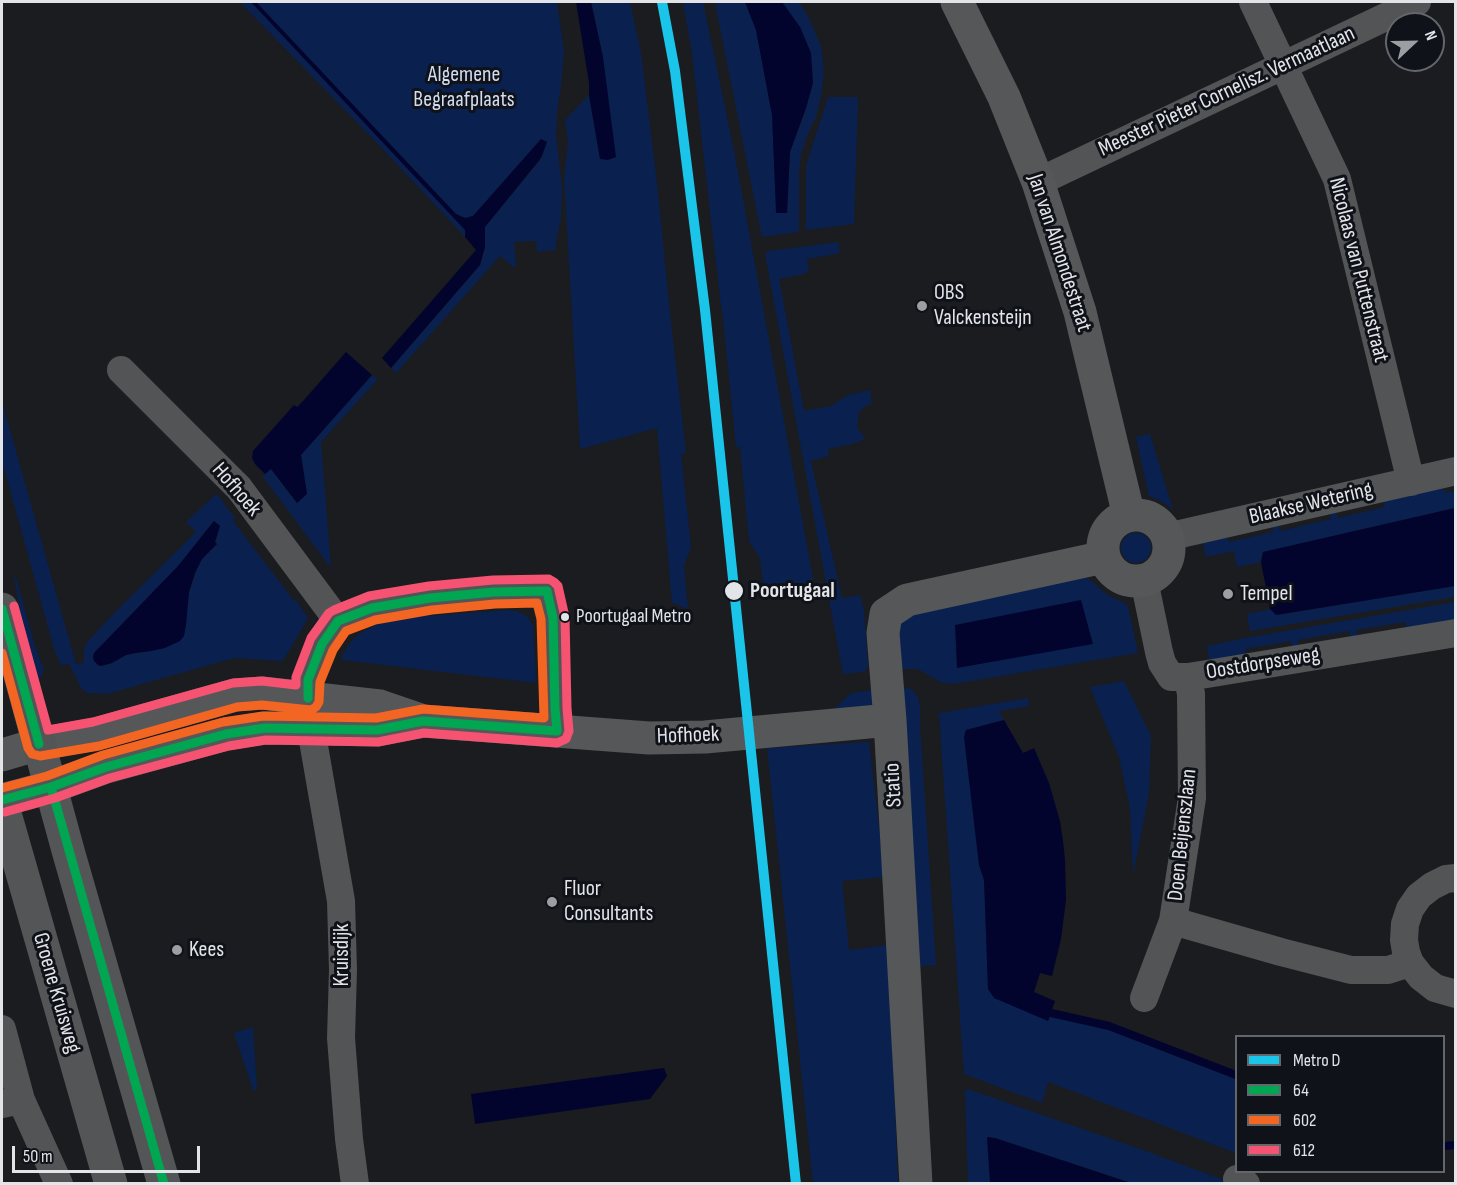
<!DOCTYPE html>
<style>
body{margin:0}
#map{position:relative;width:1457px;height:1185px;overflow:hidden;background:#1a1c1f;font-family:"Sofia Sans Condensed",sans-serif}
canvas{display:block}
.frame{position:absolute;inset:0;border:3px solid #e2e4e8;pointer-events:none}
.legend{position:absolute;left:1235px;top:1035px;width:210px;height:138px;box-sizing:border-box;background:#0f1218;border:2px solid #63666b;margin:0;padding:8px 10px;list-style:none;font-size:18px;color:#e2e4e8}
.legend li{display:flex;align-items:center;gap:12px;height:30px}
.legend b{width:30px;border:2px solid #63666b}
.north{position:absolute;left:1385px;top:12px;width:60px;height:60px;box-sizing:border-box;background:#0f1218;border:2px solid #63666b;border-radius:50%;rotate:68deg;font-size:16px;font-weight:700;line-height:24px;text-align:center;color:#e2e4e8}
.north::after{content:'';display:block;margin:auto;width:21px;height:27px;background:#9c9ea2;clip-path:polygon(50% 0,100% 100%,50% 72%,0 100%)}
.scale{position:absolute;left:12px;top:1146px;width:188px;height:27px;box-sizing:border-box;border:3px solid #e2e4e8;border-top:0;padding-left:8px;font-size:18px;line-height:21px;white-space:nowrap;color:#e2e4e8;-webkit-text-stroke:4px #0f1218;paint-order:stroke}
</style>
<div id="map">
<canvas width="1457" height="1185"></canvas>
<div class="frame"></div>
<ul class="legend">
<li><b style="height:8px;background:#1bc5e9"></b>Metro D</li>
<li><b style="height:8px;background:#00a651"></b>64</li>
<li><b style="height:8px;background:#f26522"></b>602</li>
<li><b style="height:8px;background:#f65372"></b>612</li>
</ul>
<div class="north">N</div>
<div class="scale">50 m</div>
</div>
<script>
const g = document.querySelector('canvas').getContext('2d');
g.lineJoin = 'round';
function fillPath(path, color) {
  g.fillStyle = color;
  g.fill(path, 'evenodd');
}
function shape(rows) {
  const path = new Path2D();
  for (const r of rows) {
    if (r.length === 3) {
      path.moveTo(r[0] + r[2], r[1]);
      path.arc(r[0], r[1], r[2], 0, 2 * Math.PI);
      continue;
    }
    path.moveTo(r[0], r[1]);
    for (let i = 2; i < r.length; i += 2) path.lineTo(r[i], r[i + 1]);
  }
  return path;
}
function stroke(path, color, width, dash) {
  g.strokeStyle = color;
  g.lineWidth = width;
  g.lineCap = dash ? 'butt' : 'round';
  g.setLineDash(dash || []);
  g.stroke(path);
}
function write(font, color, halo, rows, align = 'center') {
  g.font = font + ' "Sofia Sans Condensed",sans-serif';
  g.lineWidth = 6;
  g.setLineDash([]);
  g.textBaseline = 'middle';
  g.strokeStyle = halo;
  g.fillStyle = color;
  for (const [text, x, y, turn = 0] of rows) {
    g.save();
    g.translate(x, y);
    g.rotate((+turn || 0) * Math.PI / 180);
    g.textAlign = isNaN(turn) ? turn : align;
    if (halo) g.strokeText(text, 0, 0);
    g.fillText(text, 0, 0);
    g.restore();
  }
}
fillPath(shape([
 [240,2,251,2,465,230,465,237,375,141],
 [256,2,557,2,564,52,561,84,557,113,556,135,562,188,561,217,556,243,556,250,537,252,536,241,514,242,516,265,515,268,500,256,396,373,391,368,480,265,485,247,485,227,541,159,547,142,541,139,473,216,465,218,456,214],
 [591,2,630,2,641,53,657,183,670,314,686,453,681,454,691,547,684,566,688,609,672,603,657,428,580,449,565,195,564,179,568,142,565,120,589,95,600,158,603,57],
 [683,2,703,2,734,151,815,589,799,590,798,593,788,595,787,591,765,601,760,558,749,541,740,447,736,447,722,309,721,306,692,54],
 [715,2,745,2,756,30,772,115,777,213,787,213,790,152,806,108,813,83,811,53,800,27,782,2,799,2,808,16,821,46,824,70,821,96,816,117,807,136,801,155,799,171,799,232,762,237],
 [828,97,858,97,854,224,806,230,806,166],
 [838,242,840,253,807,259,809,271,804,274,779,279,804,411,831,406,848,395,870,390,872,404,865,406,859,412,857,427,865,439,852,444,828,449,829,456,811,461,842,598,860,595,864,611,868,666,866,670,862,672,843,674,765,254,769,251],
 [372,375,378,379,321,442,331,568,263,477,270,468,297,502,307,494,301,455],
 [2,402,76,664,84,663,84,649,87,642,117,610,196,532,186,522,216,494,223,501,223,503,235,518,233,521,294,601,296,600,308,618,283,661,234,658,107,694,87,693,81,688,69,663,62,666,55,652,2,461],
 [214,521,218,535,215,542,217,544,202,559,198,566,189,592,187,602,151,651,136,653,126,655,112,663,101,666,97,665,93,657,94,653,178,566],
 [1150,434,1173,510,1161,501,1149,496,1136,437],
 [1443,484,1445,493,1455,491,1455,508,1263,552,1261,562,1237,567,1234,551,1206,557,1202,539,1226,533,1229,542,1273,532,1271,523,1277,522,1280,531,1331,519,1329,510,1335,509,1338,518,1385,507,1383,498],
 [1136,548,15],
 [14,574,15,574,35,646,44,670,39,680,36,681,26,651],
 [1083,577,1090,580,1109,596,1125,603,1128,607,1138,653,953,684,940,682,918,669,898,669,899,620,904,614],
 [1455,586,1455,597,1250,631,1247,614,1270,609,1277,615],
 [1455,602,1455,623,1407,631,1405,622,1356,630,1358,640,1351,641,1349,631,1344,632,1298,640,1299,649,1292,650,1291,641,1245,649,1246,658,1210,664,1207,646,1250,637],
 [508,610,516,611,525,615,529,619,533,626,536,683,342,660,343,654,352,640,364,631,382,622,401,618],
 [1124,681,1151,736,1149,793,1133,875,1130,808,1119,757,1090,687],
 [901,687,911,689,918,697,920,706,920,725,936,965,918,966],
 [875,690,874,702,871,706,834,709,850,694,857,692],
 [1028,698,1029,706,999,711,1004,720,966,730,964,737,979,865,984,880,988,989,1049,1021,1051,1013,1109,1026,1236,1075,1236,1153,1048,1082,1042,1103,964,1074,939,713],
 [869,742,885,877,842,881,849,950,888,945,898,1183,813,1183,767,748],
 [253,1027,257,1089,255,1091,253,1090,234,1033],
 [968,1089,1143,1150,1229,1182,1229,1183,1131,1183,995,1138,990,1163,990,1183,968,1183,965,1091]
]), '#0a214f');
fillPath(shape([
 [251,2,256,2,456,214,465,218,473,216,541,139,547,142,541,158,485,227,485,247,480,265,391,368,382,358,476,250,465,237,465,230],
 [576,2,591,2,603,57,616,157,608,160,600,159,589,95,589,83],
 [745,2,782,2,800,27,811,53,813,83,806,108,790,152,787,213,776,213,772,115,756,30],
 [346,352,372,375,301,455,307,494,297,503,271,469,265,474,255,464,252,458,253,451,294,405,297,407,304,400],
 [1455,508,1455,586,1276,615,1270,609,1261,562,1263,552],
 [214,521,220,526,215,542,217,544,202,559,195,573,189,592,186,625,184,636,180,641,165,648,151,651,136,653,126,655,112,663,101,666,98,665,94,661,93,657,94,653,178,566],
 [1081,600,1093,644,957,668,955,625],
 [1004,720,1023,753,1034,748,1049,783,1060,821,1063,841,1065,860,1066,900,1061,939,1052,976,1040,973,1034,992,1055,1001,1048,1021,994,998,988,989,984,880,979,865,964,737,966,730],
 [664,1068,667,1076,650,1099,475,1124,471,1094],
 [988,1137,995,1138,1131,1183,990,1183,987,1138]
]), '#02042e');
stroke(shape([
 [1051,1013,1109,1026,1236,1075],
 [1444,1146,1456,1145]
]), '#02042e', 8);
stroke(shape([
 [1253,2,1337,179,1411,482],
 [1038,182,1417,2],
 [121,370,239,488,338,621],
 [1167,537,1456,471],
 [1144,580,1159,652,1162,663,1171,677,1188,677,1207,674,1456,633],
 [308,698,308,680,322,644,338,621,372,608,430,598,494,592,547,591,553,618,555,709,557,731],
 [311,729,341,901,343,970,341,1038,349,1139,355,1184],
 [1456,878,1446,879,1432,886,1419,896,1410,909,1405,924,1404,940,1406,952,1410,963,1421,977,1435,988,1456,994],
 [1173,921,1281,952,1351,970,1388,970,1410,963],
 [1144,998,1173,921,1192,798,1191,694,1188,677],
 [2,1029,21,1100,2,1104],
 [21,1100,59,1184],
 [1237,1179,1246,1184]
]), '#535455', 28);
stroke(shape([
 [957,2,1004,97,1038,182,1080,312,1129,516],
 [1136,548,33],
 [2,755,39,744,96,734,235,695,262,693,380,706,421,720],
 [2,800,51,787,106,767,226,734,265,728,377,730,423,721,649,738,705,737,890,720],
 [916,1184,890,720,883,633,886,614,907,600,1104,557]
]), '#565759', 33);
stroke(shape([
 [2,609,69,854,164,1184],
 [2,803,111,1184]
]), '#545557', 33);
stroke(shape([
 [2,609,39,744],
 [308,698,308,680,322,644,338,621,372,608,430,598,494,592,547,591,553,618,555,709,557,731],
 [51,787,164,1184],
 [2,800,51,787,106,767,226,734,265,728,377,730,423,721,557,731]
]), '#00a651', 9);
stroke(shape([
 [2,653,28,748,32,754,40,756,99,746,237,707,262,705,311,710,316,707,319,702,320,682,333,650,346,631,375,620,432,610,495,604,537,603,541,619,544,718,423,709,376,718,263,716,223,722,103,755,47,776,2,788]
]), '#f26522', 9);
stroke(shape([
 [5,812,55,798,110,778,229,746,266,740,378,742,424,733,557,743,566,739,569,731,567,708,565,617,558,586,554,582,549,579,493,580,429,586,369,596,334,610,329,613,311,638,296,677,296,685,262,681,233,683,93,722,48,730,14,606]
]), '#f65372', 9);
stroke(shape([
 [662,2,675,71,705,310,796,1184]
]), '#1bc5e9', 10);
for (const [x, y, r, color] of [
 [922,306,6,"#9c9ea2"],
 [734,591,10,"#e2e4e8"],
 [1228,594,6,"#9c9ea2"],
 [565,617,5,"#e2e4e8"],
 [552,902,6,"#9c9ea2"],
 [177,950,6,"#9c9ea2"]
]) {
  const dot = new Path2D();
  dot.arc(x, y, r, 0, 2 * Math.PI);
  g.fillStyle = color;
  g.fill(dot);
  stroke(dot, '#0f1218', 2);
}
write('20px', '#e2e4e8', '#0f1218', [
 ["Poortugaal Metro",576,617]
], 'left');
write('22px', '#d2ddf1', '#0f1218', [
 ["Algemene",464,75],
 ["Begraafplaats",464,100]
]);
write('22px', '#e2e4e8', '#0f1218', [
 ["Meester Pieter Cornelisz. Vermaatlaan",1227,92,-25],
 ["Jan van Almondestraat",1059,253,72],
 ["Nicolaas van Puttenstraat",1358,270,76],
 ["Hofhoek",236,490,49],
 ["Blaakse Wetering",1311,504,-13],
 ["Oostdorpseweg",1263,664,-9],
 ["Hofhoek",688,736,-2],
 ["Statio",894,785,-93],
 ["Doen Beijenszlaan",1183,835,-84],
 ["Kruisdijk",342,955,-90],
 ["Groene Kruisweg",56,993,74]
]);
write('22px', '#e2e4e8', '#0f1218', [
 ["OBS",934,293],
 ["Valckensteijn",934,318],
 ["Tempel",1240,594],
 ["Fluor",564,889],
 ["Consultants",564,914],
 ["Kees",189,950]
], 'left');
write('bold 22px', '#e2e4e8', '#0f1218', [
 ["Poortugaal",750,591]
], 'left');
</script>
